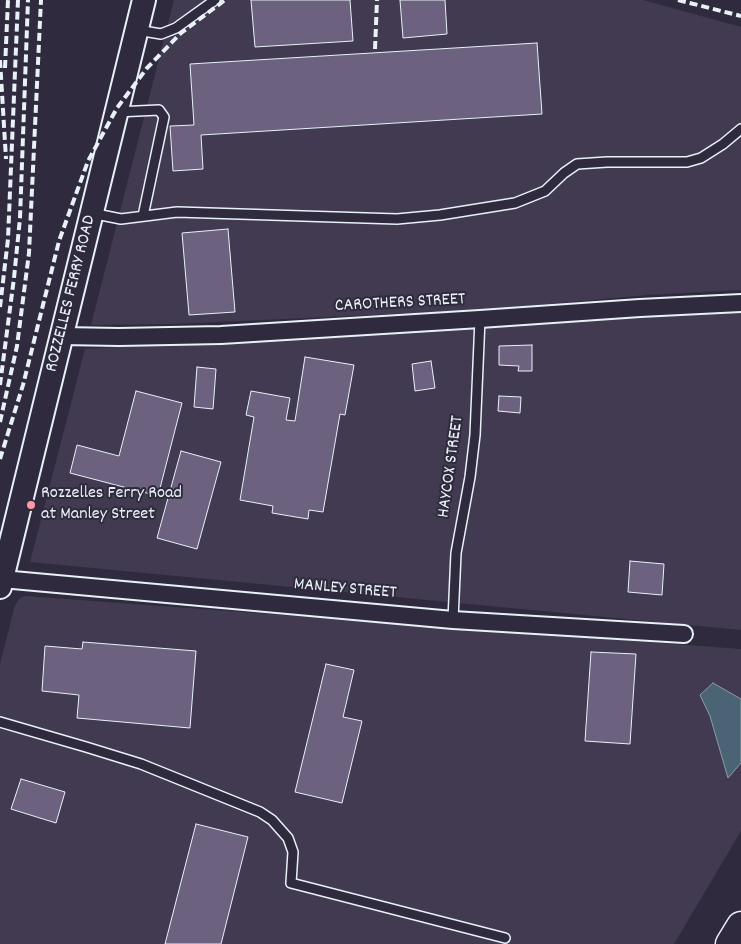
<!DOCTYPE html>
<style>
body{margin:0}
canvas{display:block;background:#2f2a3d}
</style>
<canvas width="741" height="944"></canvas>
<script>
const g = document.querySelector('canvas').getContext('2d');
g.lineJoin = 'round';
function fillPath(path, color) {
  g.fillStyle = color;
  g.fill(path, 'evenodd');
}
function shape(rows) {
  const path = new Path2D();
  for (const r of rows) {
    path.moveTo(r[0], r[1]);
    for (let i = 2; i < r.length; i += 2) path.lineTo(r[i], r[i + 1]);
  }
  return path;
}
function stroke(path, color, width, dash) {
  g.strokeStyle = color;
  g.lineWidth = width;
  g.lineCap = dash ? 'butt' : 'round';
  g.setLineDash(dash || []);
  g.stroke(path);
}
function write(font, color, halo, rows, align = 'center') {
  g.font = font + ' Dekko,sans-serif';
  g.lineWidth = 4;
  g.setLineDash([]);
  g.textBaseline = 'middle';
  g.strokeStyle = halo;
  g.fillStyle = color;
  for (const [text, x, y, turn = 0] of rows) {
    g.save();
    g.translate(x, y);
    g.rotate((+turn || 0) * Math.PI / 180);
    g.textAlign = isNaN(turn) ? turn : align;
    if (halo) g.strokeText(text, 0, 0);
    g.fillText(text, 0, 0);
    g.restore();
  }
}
fillPath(shape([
 [174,0,643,0,741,27,741,290,647,295,482,310,174,324,91,325],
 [741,309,741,630,30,562,85,349],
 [26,596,741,649,741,831,674,944,0,944,0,664,15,605,20,598]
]), '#413a50');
const water = shape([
 [713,683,741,699,741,763,728,778,710,716,700,695,713,683]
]);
fillPath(water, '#4b6475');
stroke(water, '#8a9ca9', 1);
const building = shape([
 [251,0,350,0,353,41,255,47,251,0],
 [400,0,445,0,447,34,403,38,400,0],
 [537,43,542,114,201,135,203,169,173,171,170,126,194,125,190,64,537,43],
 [228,229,235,312,189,315,182,233,228,229],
 [532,345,532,371,518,371,519,366,499,365,499,346,532,345],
 [305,357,354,365,345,415,340,414,323,512,309,510,308,519,272,513,273,506,240,500,254,417,246,415,251,391,290,398,286,420,295,421,305,357],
 [431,361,435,388,415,391,412,364,431,361],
 [197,367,216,369,213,409,194,407,197,367],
 [136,391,182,403,158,496,70,473,77,445,119,456,136,391],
 [499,396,521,397,520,413,498,411,499,396],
 [181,451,221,462,197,549,157,538,181,451],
 [630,561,664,564,662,595,628,592,630,561],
 [83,642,196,651,190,728,77,718,79,695,42,691,45,646,82,649,83,642],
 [591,652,636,654,630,744,585,741,591,652],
 [326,664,354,670,343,717,362,721,342,803,295,792,326,664],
 [21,779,65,792,56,823,11,809,21,779],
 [196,824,248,837,221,944,165,944,196,824]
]);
fillPath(building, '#6c617e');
stroke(building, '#e8f1f8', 1);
const lane = shape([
 [137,30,161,34,176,28,215,0],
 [116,112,159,110,164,117,143,216],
 [91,213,121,219,177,212,397,219,440,215,515,203,545,191,564,173,577,164,607,162,687,162,701,158,723,144,741,129],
 [453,620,456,553,470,477,475,435,480,319],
 [0,722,86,747,141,764,260,812,272,820,288,838,293,852,291,883,505,938]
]);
const street = shape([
 [61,336,119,337,221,335,480,319,640,308,741,303],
 [2,579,453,620,684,634]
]);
const secondary = shape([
 [0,587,144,0]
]);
const highway = shape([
 [730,944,741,926]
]);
stroke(lane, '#e8f1f8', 12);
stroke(street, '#e8f1f8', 20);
stroke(secondary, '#e8f1f8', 26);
stroke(highway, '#e8f1f8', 31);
stroke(lane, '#2f2a3d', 9);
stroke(street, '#2f2a3d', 16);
stroke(secondary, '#2f2a3d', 22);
stroke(highway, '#2f2a3d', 28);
stroke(shape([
 [678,0,741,16],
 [375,49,377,0],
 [0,60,6,159],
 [5,68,8,0],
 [0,307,8,239,18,0],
 [0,385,14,278,20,218,28,0],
 [0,422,17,346,29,253,41,0],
 [0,459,23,385,59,241,88,161,117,108,147,68,181,33,225,0]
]), '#e8f1f8', 4, [8, 4]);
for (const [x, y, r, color] of [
 [31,505,5,"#ff9aa2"]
]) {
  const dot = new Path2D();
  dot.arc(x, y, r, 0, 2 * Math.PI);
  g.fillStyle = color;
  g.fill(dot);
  stroke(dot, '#2f2a3d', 2);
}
write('18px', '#e8f1f8', '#2f2a3d', [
 ["ROZZELLES FERRY ROAD",72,294,-76],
 ["CAROTHERS STREET",400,304,-3],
 ["HAYCOX STREET",452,467,-82],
 ["MANLEY STREET",345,590,5]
]);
write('18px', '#e8f1f8', '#2f2a3d', [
 ["Rozzelles Ferry Road",41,495],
 ["at Manley Street",41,516]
], 'left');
</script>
